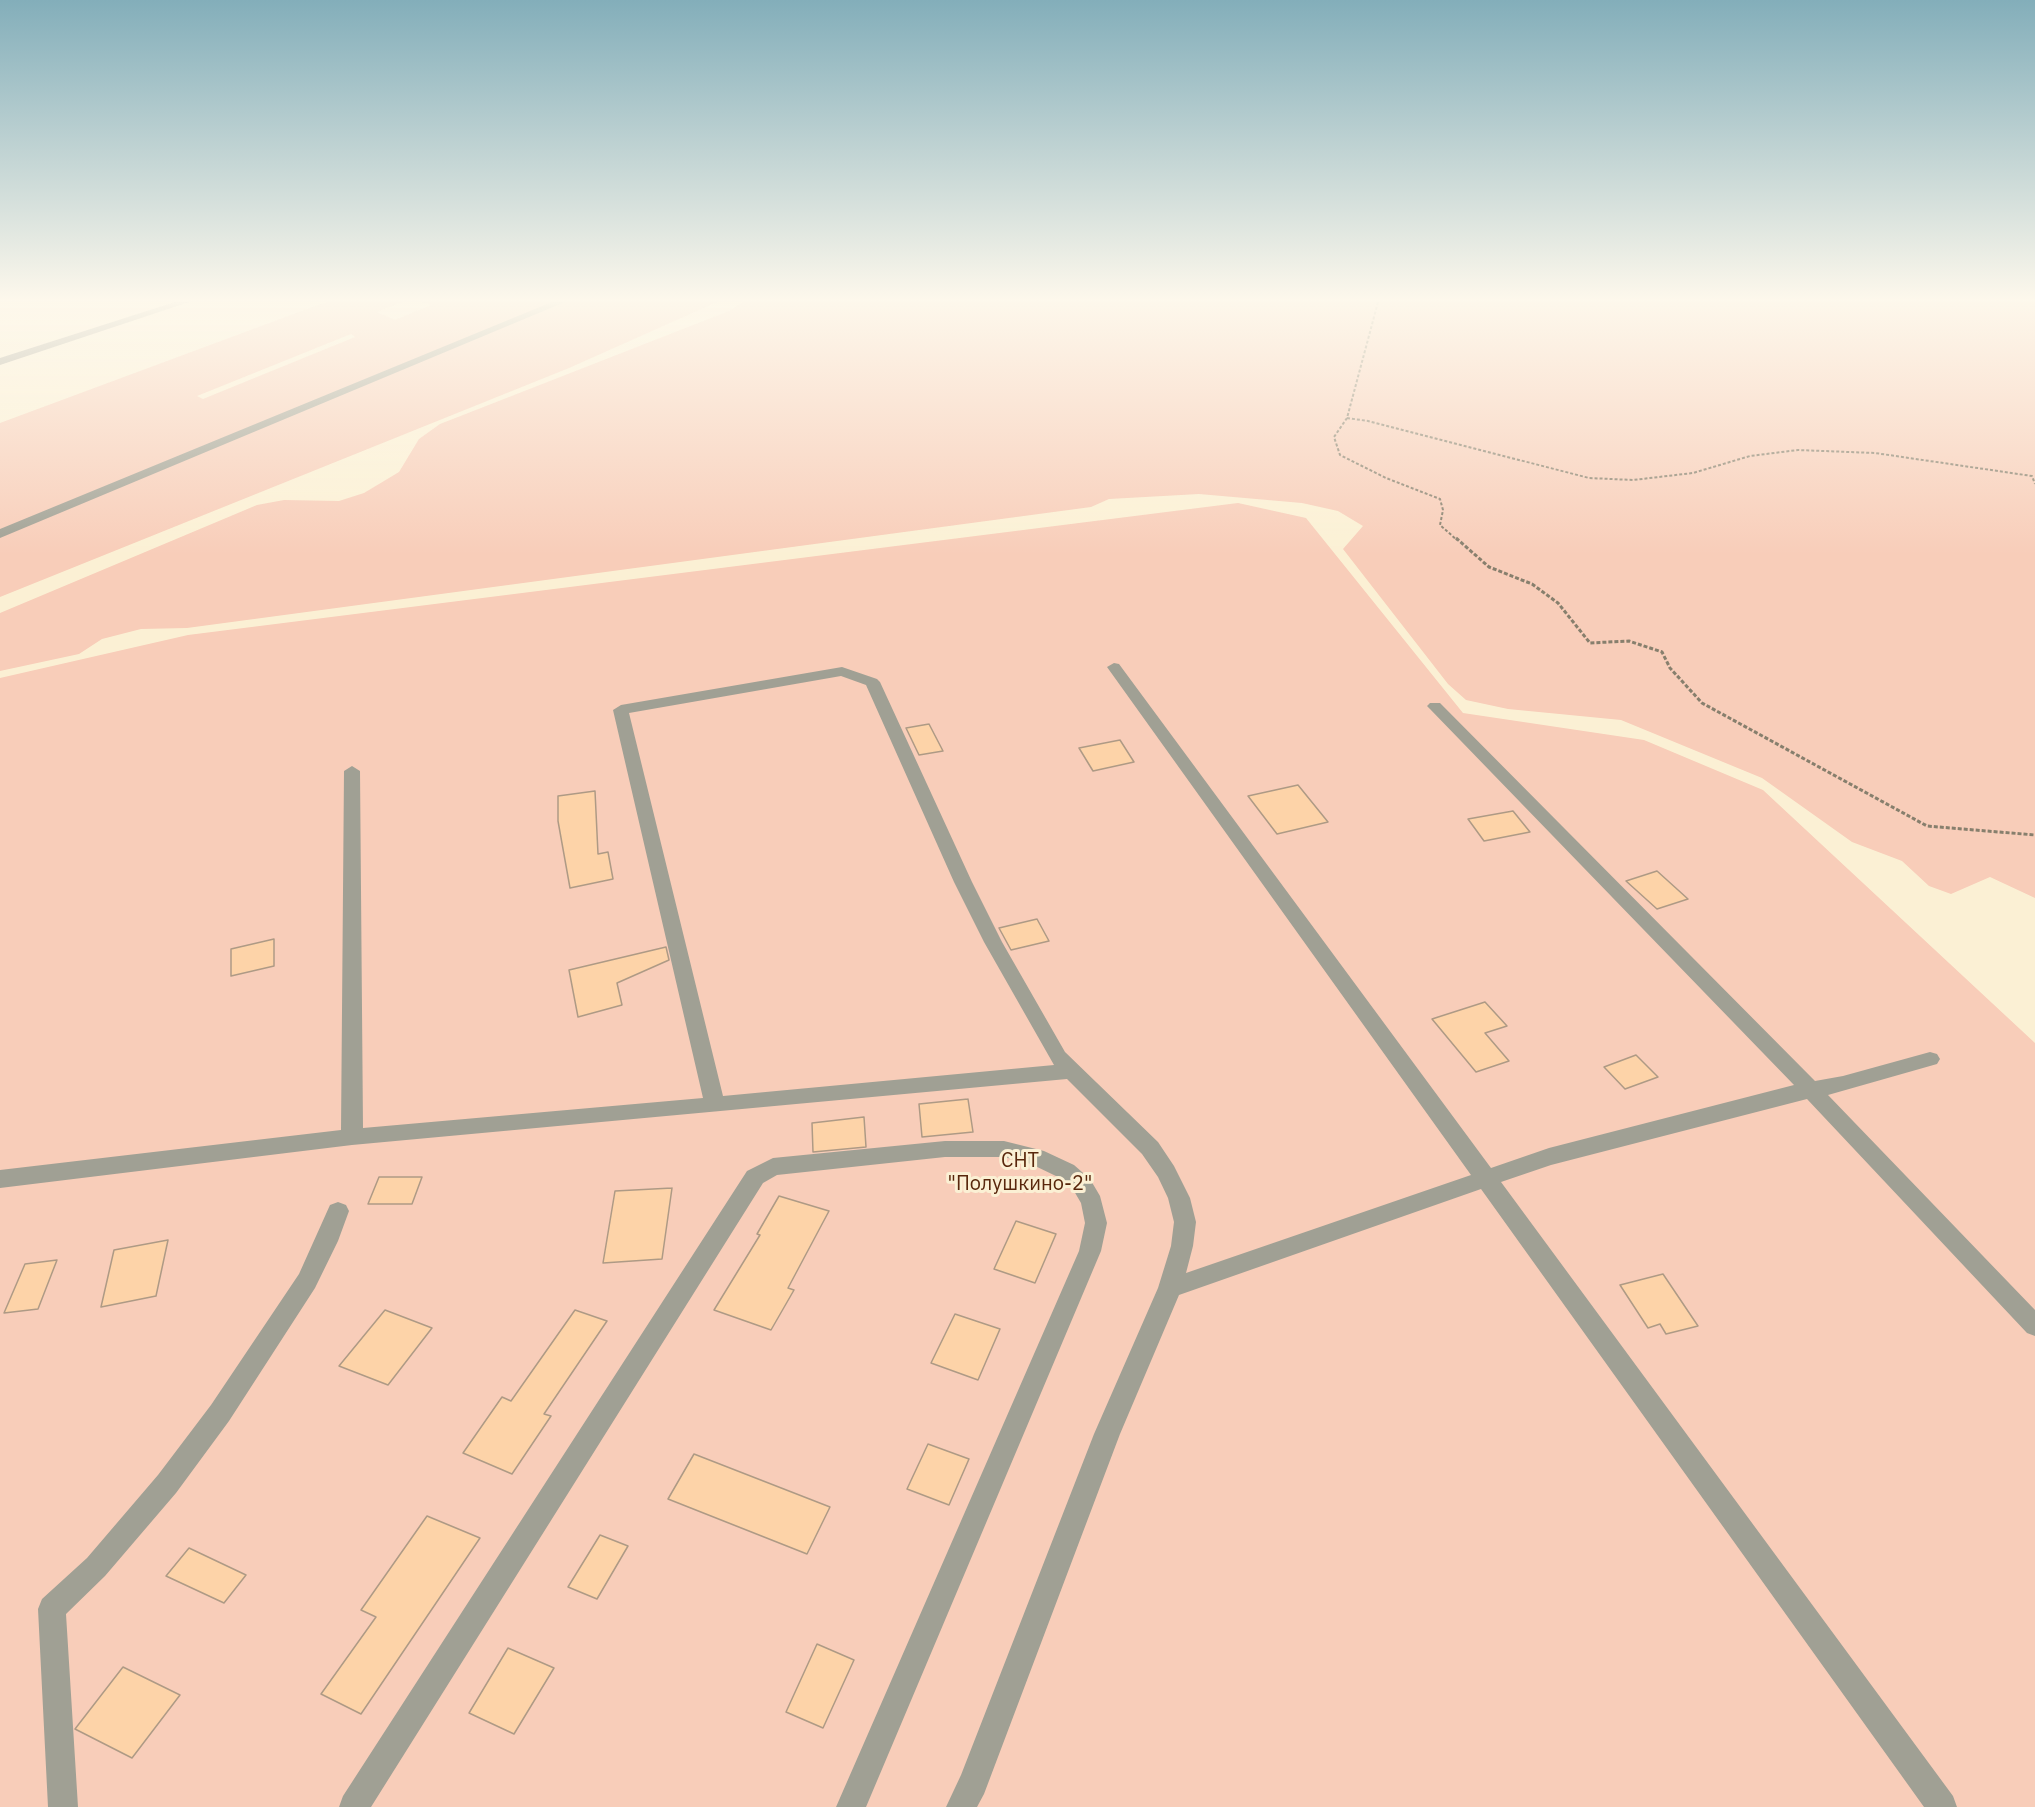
<!DOCTYPE html>
<meta charset="utf-8">
<style>
body{margin:0}
canvas{display:block;background:#fbf0d4}
</style>
<canvas width="2035" height="1807"></canvas>
<script>
const g = document.querySelector('canvas').getContext('2d');
g.lineJoin = 'round';
function fillPath(path, color) {
  g.fillStyle = color;
  g.fill(path, 'evenodd');
}
function shape(rows) {
  const path = new Path2D();
  for (const r of rows) {
    path.moveTo(r[0], r[1]);
    for (let i = 2; i < r.length; i += 2) path.lineTo(r[i], r[i + 1]);
  }
  return path;
}
function stroke(path, color, width, dash) {
  g.strokeStyle = color;
  g.lineWidth = width;
  g.lineCap = dash ? 'butt' : 'round';
  g.setLineDash(dash || []);
  g.stroke(path);
}
function write(font, color, halo, rows, align = 'center') {
  g.font = font + ' "IBM Plex Sans",sans-serif';
  g.lineWidth = 6;
  g.setLineDash([]);
  g.textBaseline = 'middle';
  g.strokeStyle = halo;
  g.fillStyle = color;
  for (const [text, x, y, turn = 0] of rows) {
    g.save();
    g.translate(x, y);
    g.rotate((+turn || 0) * Math.PI / 180);
    g.textAlign = isNaN(turn) ? turn : align;
    if (halo) g.strokeText(text, 0, 0);
    g.fillText(text, 0, 0);
    g.restore();
  }
}
fillPath(shape([
 [326,302,402,302,377,312,395,320,431,305,422,302,717,302,569,368,0,597,0,423],
 [351,334,355,337,203,399,197,396],
 [743,302,2035,302,2035,898,1990,877,1951,894,1929,886,1902,861,1852,842,1762,778,1621,720,1508,709,1466,700,1448,684,1343,549,1363,526,1338,511,1302,503,1199,494,1109,499,1091,507,187,628,141,629,102,639,79,654,0,671,0,613,257,505,284,500,339,501,364,493,399,472,419,439,440,424,729,311],
 [1238,503,1306,518,1463,713,1644,740,1763,790,2035,1043,2035,1807,0,1807,0,678,188,635]
]), '#f8cdb9');
const building = shape([
 [929,724,943,751,919,755,906,728,929,724],
 [1120,740,1134,762,1093,771,1079,748,1120,740],
 [1298,785,1328,822,1277,834,1248,796,1298,785],
 [595,791,598,854,608,852,613,879,570,888,558,821,558,796,595,791],
 [1513,811,1530,832,1484,841,1468,819,1513,811],
 [1657,871,1688,899,1657,909,1626,881,1657,871],
 [1037,919,1049,941,1011,950,999,928,1037,919],
 [274,939,274,966,231,976,231,949,274,939],
 [666,947,669,960,617,983,622,1005,578,1017,569,970,666,947],
 [1485,1002,1507,1026,1485,1033,1509,1061,1476,1072,1432,1019,1485,1002],
 [1636,1055,1658,1077,1625,1089,1604,1067,1636,1055],
 [968,1099,973,1132,922,1137,919,1104,968,1099],
 [864,1117,866,1147,813,1152,812,1123,864,1117],
 [379,1177,422,1177,412,1204,368,1204,379,1177],
 [672,1188,662,1259,603,1263,615,1191,672,1188],
 [779,1196,829,1211,788,1288,794,1290,771,1330,714,1310,760,1235,757,1234,779,1196],
 [1016,1221,1056,1234,1035,1283,994,1269,1016,1221],
 [168,1240,156,1296,101,1307,114,1250,168,1240],
 [57,1260,38,1309,4,1313,25,1264,57,1260],
 [1663,1274,1698,1326,1666,1334,1660,1324,1648,1328,1620,1285,1663,1274],
 [385,1310,432,1328,388,1385,339,1366,385,1310],
 [575,1310,607,1321,544,1414,551,1416,512,1474,463,1453,502,1397,511,1401,575,1310],
 [955,1314,1000,1329,978,1380,931,1363,955,1314],
 [928,1444,969,1459,949,1505,907,1489,928,1444],
 [694,1454,830,1507,807,1554,668,1499,694,1454],
 [427,1516,480,1538,361,1714,321,1694,376,1617,361,1610,427,1516],
 [600,1535,628,1546,597,1599,568,1587,600,1535],
 [189,1548,246,1575,224,1603,166,1576,189,1548],
 [817,1644,854,1660,823,1728,786,1712,817,1644],
 [508,1648,554,1668,514,1734,469,1713,508,1648],
 [123,1667,180,1695,132,1758,75,1729,123,1667]
]);
fillPath(building, '#fdd3a8');
stroke(building, '#ae9a85', 1.5);
stroke(shape([
 [1378,302,1347,418,1334,437,1340,455,1386,478,1440,499,1443,510,1440,525,1457,540],
 [1347,418,1368,421,1589,478,1633,480,1693,473,1750,456,1798,450,1875,453,2032,476,2035,484]
]), '#877f6d', 2, [3, 2]);
stroke(shape([
 [1456,538,1489,567,1532,584,1558,603,1590,643,1629,641,1662,652,1670,668,1702,703,1927,826,2035,835]
]), '#877f6d', 3, [4, 2]);
fillPath(shape([
 [175,302,189,302,0,365,0,358,175,302],
 [552,302,565,302,0,538,0,529,552,302],
 [1114,663,1119,664,1491,1168,1549,1148,1794,1085,1430,709,1427,706,1430,703,1440,703,1815,1081,1843,1076,1930,1052,1937,1054,1940,1059,1937,1064,1828,1095,2035,1310,2035,1336,2027,1333,1807,1099,1551,1165,1501,1182,1953,1796,1957,1807,1924,1807,1481,1189,1179,1295,1120,1434,984,1794,977,1807,946,1807,961,1775,1094,1434,1158,1288,1171,1246,1174,1222,1168,1198,1158,1177,1142,1154,1067,1079,352,1145,0,1188,0,1170,341,1130,344,771,352,766,360,771,363,1128,703,1098,613,710,621,705,842,667,877,679,880,682,972,882,1002,942,1065,1052,1158,1142,1174,1166,1190,1198,1196,1222,1193,1246,1186,1273,1471,1175,1107,667,1114,663],
 [841,676,866,685,954,882,984,942,1054,1065,723,1096,629,713,841,676],
 [945,1141,1004,1141,1044,1151,1074,1165,1090,1179,1100,1196,1107,1223,1101,1251,866,1807,836,1807,1079,1251,1085,1223,1081,1203,1074,1191,1058,1177,1031,1164,1004,1157,945,1157,777,1175,763,1183,371,1807,339,1807,343,1796,747,1171,773,1158,945,1141],
 [338,1202,346,1205,349,1211,338,1241,315,1288,229,1421,176,1493,105,1576,66,1614,78,1807,48,1807,38,1609,42,1599,87,1558,158,1475,211,1405,299,1274,330,1205,338,1202]
]), '#a0a094');
const sky = g.createLinearGradient(0, 0, 0, 555);
sky.addColorStop(0, '#83aeba');
sky.addColorStop(0.54, '#fdf8ec');
sky.addColorStop(1, '#fdf8ec00');
g.fillStyle = sky;
g.fillRect(0, 0, 2035, 555);
write('20px', '#59270c', '#fbf0d4', [
 ["СНТ",1020,1161],
 ["\"Полушкино-2\"",1020,1184]
]);
</script>
